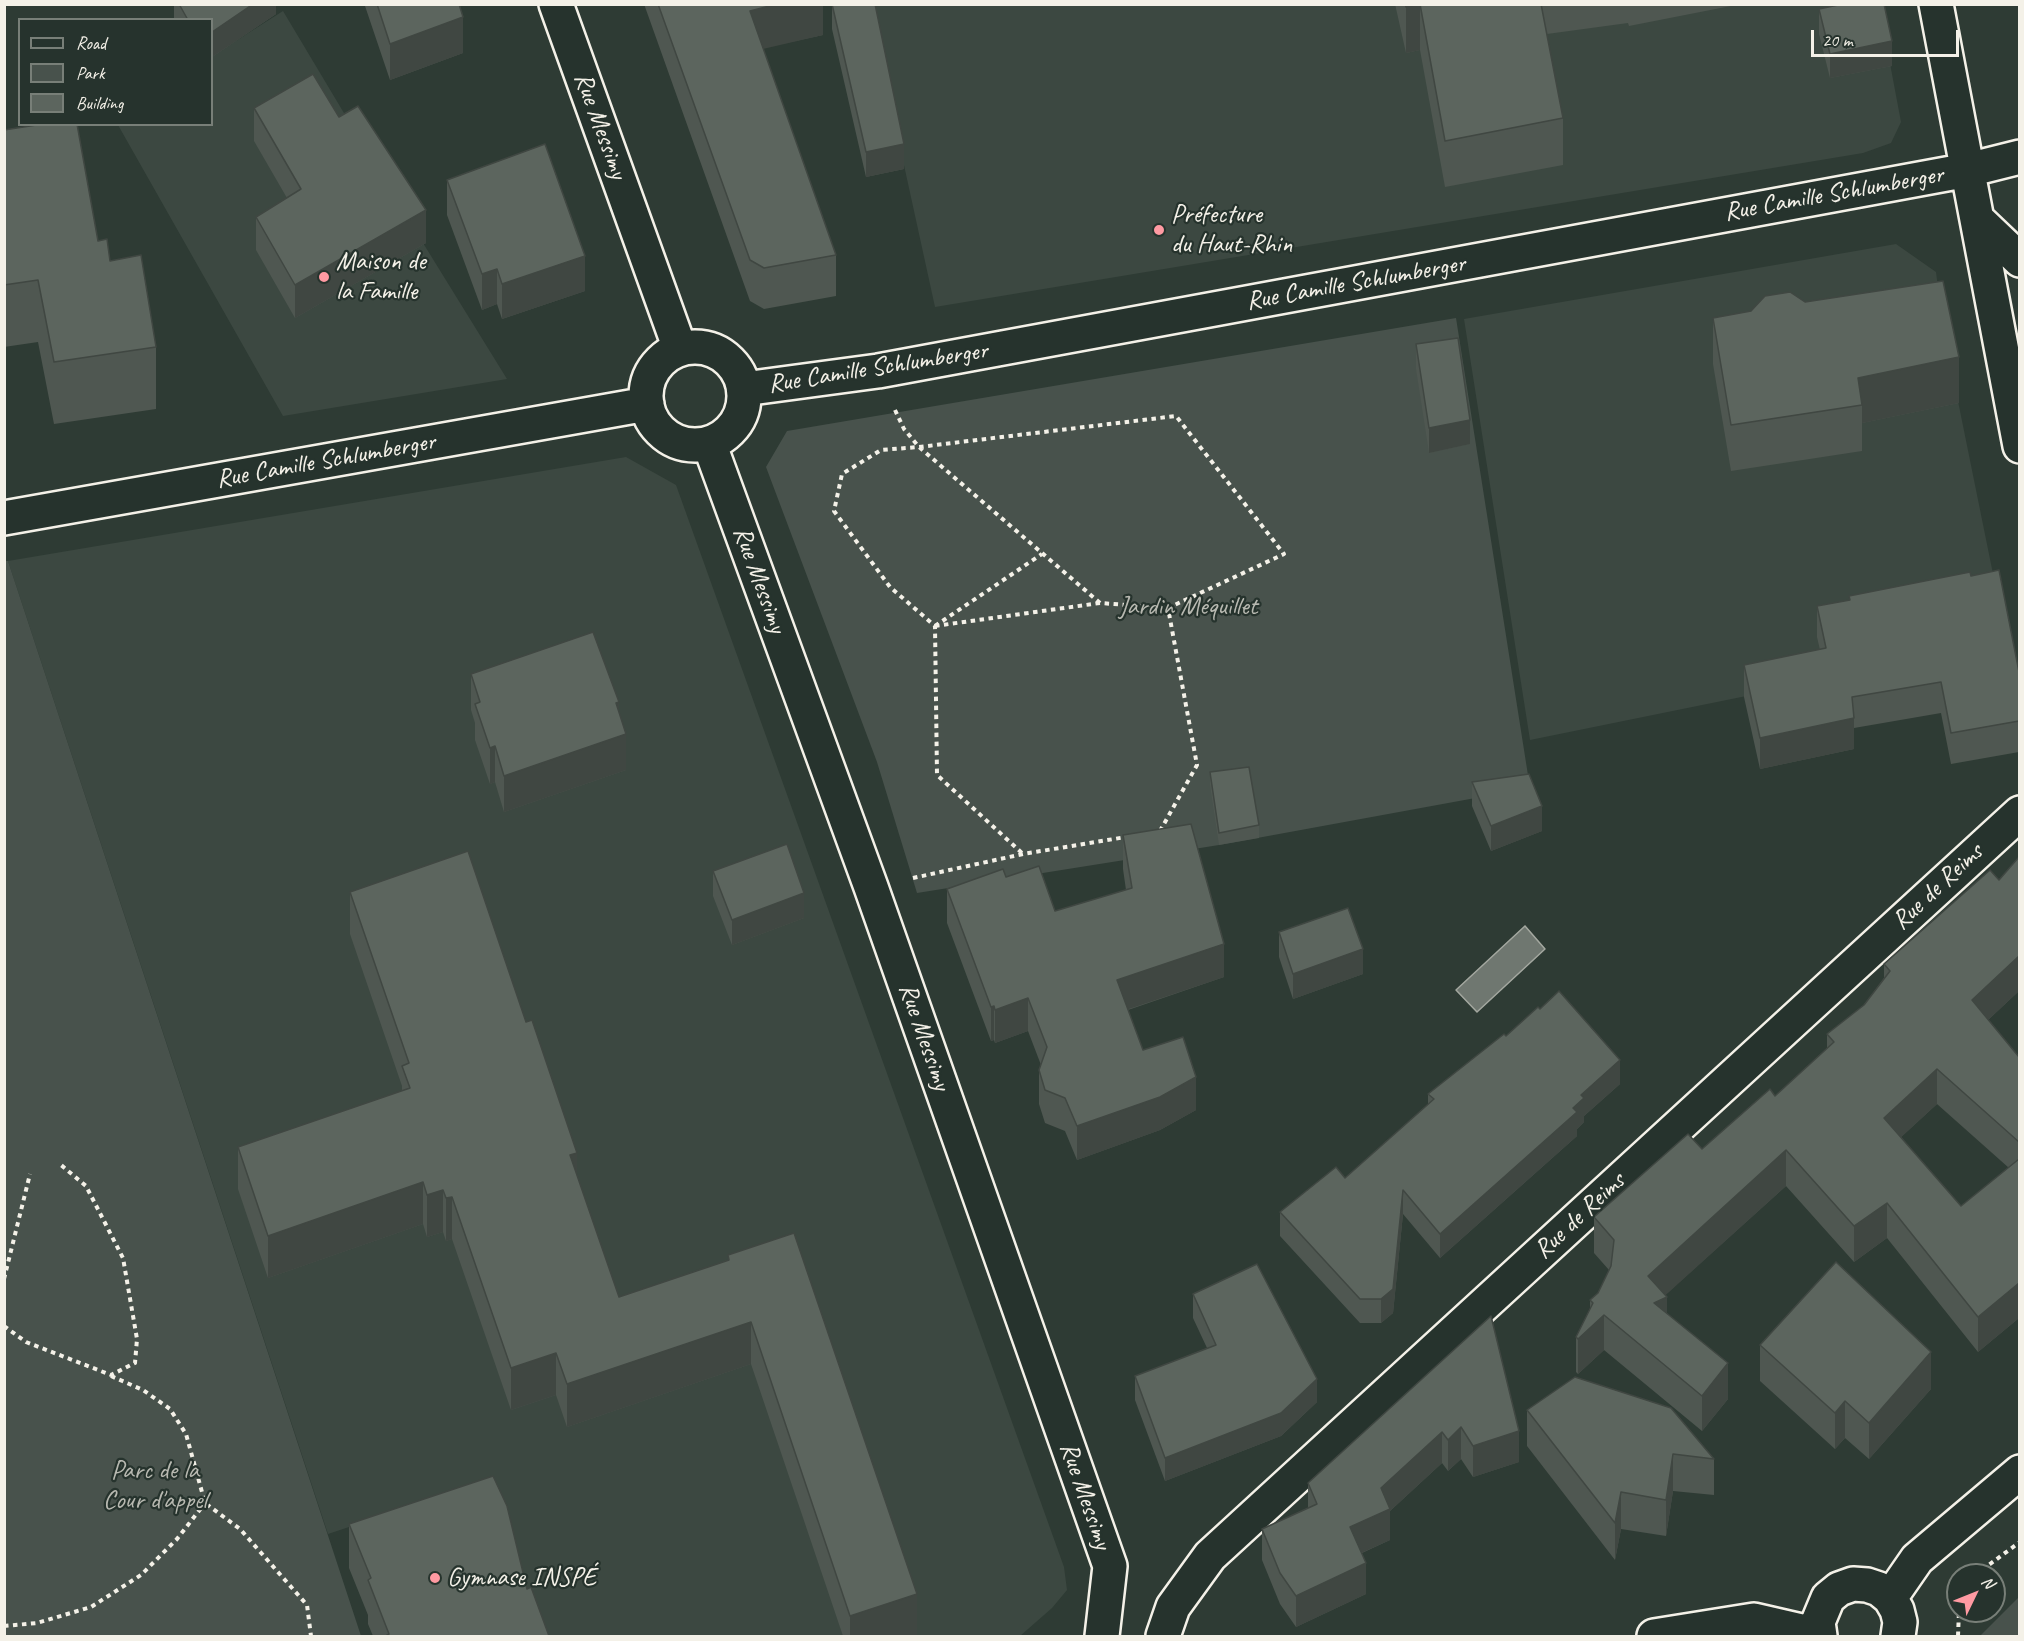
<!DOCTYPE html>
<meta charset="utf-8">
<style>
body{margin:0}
#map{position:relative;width:2024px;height:1641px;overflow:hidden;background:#2e3b34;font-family:Caveat,sans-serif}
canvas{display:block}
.frame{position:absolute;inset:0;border:6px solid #f4f1e8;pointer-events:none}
.legend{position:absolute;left:18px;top:18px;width:195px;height:108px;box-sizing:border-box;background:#26332d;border:2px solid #787f78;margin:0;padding:8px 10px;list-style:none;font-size:18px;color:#f4f1e8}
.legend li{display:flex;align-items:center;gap:12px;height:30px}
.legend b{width:30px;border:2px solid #787f78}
.north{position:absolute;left:1946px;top:1563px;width:60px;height:60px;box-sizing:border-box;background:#26332d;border:2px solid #787f78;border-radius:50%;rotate:47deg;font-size:16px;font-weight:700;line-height:24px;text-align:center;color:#f4f1e8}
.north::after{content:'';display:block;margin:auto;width:21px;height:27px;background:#ff9aa2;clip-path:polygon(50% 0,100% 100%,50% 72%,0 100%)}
.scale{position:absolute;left:1811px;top:30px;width:148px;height:27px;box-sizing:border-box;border:3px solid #f4f1e8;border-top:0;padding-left:8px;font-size:18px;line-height:21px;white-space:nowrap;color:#f4f1e8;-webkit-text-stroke:4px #26332d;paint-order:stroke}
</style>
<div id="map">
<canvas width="2024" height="1641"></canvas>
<div class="frame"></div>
<ul class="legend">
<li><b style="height:8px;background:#26332d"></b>Road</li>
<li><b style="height:16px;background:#48524c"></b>Park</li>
<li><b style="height:16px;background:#5c655e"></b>Building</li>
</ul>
<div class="north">N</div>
<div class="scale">20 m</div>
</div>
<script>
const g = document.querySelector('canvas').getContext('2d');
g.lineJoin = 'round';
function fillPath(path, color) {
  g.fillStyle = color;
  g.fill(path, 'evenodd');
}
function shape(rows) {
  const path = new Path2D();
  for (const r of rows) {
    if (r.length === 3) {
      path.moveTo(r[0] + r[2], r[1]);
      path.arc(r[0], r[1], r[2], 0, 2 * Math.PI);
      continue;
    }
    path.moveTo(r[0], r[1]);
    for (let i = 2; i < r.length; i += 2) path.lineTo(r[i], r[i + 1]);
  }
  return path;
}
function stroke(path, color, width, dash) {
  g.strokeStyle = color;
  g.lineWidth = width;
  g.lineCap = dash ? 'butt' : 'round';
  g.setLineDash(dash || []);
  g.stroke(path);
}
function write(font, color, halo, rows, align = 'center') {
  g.font = font + ' Caveat,sans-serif';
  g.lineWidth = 4.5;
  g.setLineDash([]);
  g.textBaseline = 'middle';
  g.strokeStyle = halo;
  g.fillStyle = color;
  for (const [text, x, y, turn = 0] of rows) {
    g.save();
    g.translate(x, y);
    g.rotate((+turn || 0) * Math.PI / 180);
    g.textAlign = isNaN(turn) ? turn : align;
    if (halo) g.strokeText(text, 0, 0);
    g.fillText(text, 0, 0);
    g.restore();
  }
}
fillPath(shape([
 [869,5,1879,5,1901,122,1891,143,1863,153,935,307],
 [283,11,381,175,507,379,283,416,118,125,212,124,212,56],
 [1896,244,1936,272,1943,327,2007,643,1530,740,1464,319],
 [626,457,676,485,1064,1567,1067,1590,1052,1608,1020,1636,541,1636,487,1481,328,1534,8,561]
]), '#3c4841');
fillPath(shape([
 [1456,318,1530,788,1219,845,917,893,877,762,766,467,787,431],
 [5,561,8,561,361,1636,5,1636],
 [2019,1597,2019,1636,1980,1636]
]), '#48524c');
const water = shape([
 [1525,926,1545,949,1477,1012,1456,990,1525,926]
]);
fillPath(water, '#6f7770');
stroke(water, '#a4a8a0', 1.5);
const street = shape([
 [556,4,680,349],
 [1936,4,2020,446],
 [1978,220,2020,260],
 [695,396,49],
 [744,389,878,371,1968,170,2020,157],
 [709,443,871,887,1110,1566,1102,1636],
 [4,518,647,404],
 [1163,1636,1173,1607,1210,1556,2020,813]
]);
const secondary = shape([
 [1890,1598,1917,1559,2020,1472],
 [1654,1636,1754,1620,1819,1635],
 [1820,1636,1818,1622,1828,1598,1839,1589,1853,1584,1867,1585,1879,1589,1890,1598,1897,1610,1900,1622,1898,1636]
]);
stroke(street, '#f4f1e8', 38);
stroke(secondary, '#f4f1e8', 38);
stroke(shape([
 [895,410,904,429,919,447,1100,603,1168,608,1284,554,1176,416,919,447,881,450,842,474,834,511,890,587,935,626,937,775,1023,854],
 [935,626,1100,603],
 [935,626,1042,554],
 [1160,831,1197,765,1168,608],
 [913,878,1023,854,1126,837],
 [4,1279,30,1174],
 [4,1326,26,1342,111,1375,135,1363,137,1339,123,1258,86,1186,61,1165],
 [111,1376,143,1390,170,1409,186,1434,205,1503,240,1529,307,1605,311,1636],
 [1975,1575,2020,1542],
 [4,1626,37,1623,91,1607,141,1575,177,1539,205,1503],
 [1958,1636,1959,1611]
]), '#f4f1e8', 4, [4.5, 4.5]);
stroke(street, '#26332d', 33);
stroke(secondary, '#26332d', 33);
fillPath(shape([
 [174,4,276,4,276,14,212,57,212,20,174,20],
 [356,4,459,4,463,53,390,80,365,6,356,6],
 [644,4,823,4,823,35,763,48,836,255,836,296,764,309,750,301],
 [832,4,904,169,866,177,832,29],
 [1395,4,1741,4,1629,26,1628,23,1547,34,1563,118,1563,165,1445,187,1420,50,1406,53],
 [1819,9,1892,66,1830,78,1819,34],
 [254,108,339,117,426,243,295,318,256,250,256,217,287,198,254,141],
 [4,130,98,241,110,261,156,347,156,409,54,424,38,342,4,347],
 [447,180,585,291,502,319,497,304,482,310,447,215],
 [1713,318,1959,403,1862,423,1862,451,1731,471,1713,364],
 [1416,344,1470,444,1429,453,1416,369],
 [1971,576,2019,672,2019,752,1951,764,1941,713,1854,728,1854,749,1760,769,1744,697,1744,665,1820,650,1817,637,1817,606,1849,600,1849,596],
 [471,674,619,712,626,770,504,812,495,782,490,784,475,740,475,723,471,710],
 [1210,772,1259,825,1259,838,1219,845,1210,785],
 [1472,782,1542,831,1491,851,1472,806],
 [1123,835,1224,977,1128,1010,1143,1050,1196,1110,1160,1130,1077,1160,1065,1131,1045,1123,1039,1104,1039,1070,1041,1065,1028,1031,995,1043,994,1040,991,1041,947,923,947,889,1055,911,1126,890,1123,869],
 [2019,857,2019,991,1988,1020,2019,1057,2019,1318,1978,1352,1887,1238,1854,1262,1786,1186,1665,1295,1667,1314,1728,1399,1702,1431,1604,1350,1578,1374,1576,1372,1576,1337,1590,1309,1590,1300,1598,1293,1609,1270,1594,1253,1594,1217,1702,1149,1775,1096,1827,1048,1827,1034,1864,1005,1884,978,1884,964,1999,880],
 [1937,1104,2009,1168,1961,1206,1901,1137],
 [713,871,804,918,732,945,713,896],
 [350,892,577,1176,619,1297,728,1260,728,1255,917,1636,843,1636,751,1364,567,1427,556,1395,511,1410,452,1239,446,1241,443,1232,427,1237,423,1224,268,1278,238,1189,238,1147,402,1091,402,1086,350,934],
 [1279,932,1363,974,1293,999,1279,957],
 [1620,1084,1584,1116,1584,1122,1577,1129,1577,1136,1440,1258,1403,1214,1393,1313,1381,1323,1360,1323,1280,1236,1280,1212,1345,1178,1428,1104,1428,1094],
 [1193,1294,1317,1402,1281,1436,1165,1481,1135,1400,1135,1376,1207,1348,1193,1318],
 [1491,1316,1519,1462,1473,1477,1461,1459,1448,1471,1442,1463,1390,1511,1390,1540,1362,1553,1366,1594,1296,1627,1280,1604,1262,1560,1262,1529,1308,1508,1308,1483],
 [1760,1345,1931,1389,1869,1459,1845,1438,1835,1449,1760,1381],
 [1527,1410,1714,1459,1714,1495,1673,1491,1666,1536,1621,1529,1615,1560,1527,1446],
 [349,1524,527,1589,549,1636,373,1636,368,1624,368,1615,349,1568]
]), '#4f5751');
fillPath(shape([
 [253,4,276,4,276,14,212,57,212,32],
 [777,4,823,4,823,35,750,52,750,11],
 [1417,4,1420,4,1420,50,1406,53,1406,7],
 [463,17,463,53,390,80,390,44],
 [1892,41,1892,66,1830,78,1830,54],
 [904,144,904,169,866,177,866,152],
 [426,210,426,243,295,318,295,285],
 [585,256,585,291,502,319,502,284],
 [497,269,497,304,482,310,482,274],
 [1959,357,1959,403,1862,423,1862,405,1858,378],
 [1470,420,1470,444,1429,453,1429,428],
 [619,702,619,736,626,734,626,770,504,812,504,776],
 [1854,718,1854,749,1760,769,1760,738],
 [495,746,495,782,490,784,490,748],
 [1542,806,1542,831,1491,851,1491,826],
 [804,893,804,918,732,945,732,920],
 [1224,944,1224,977,1117,1013,1117,980],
 [1363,949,1363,974,1293,999,1293,974],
 [2019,956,2019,991,1972,1035,1972,1000],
 [1028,998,1028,1031,995,1043,995,1010],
 [994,1006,994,1040,991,1041,991,1007],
 [1620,1060,1620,1084,1584,1116,1584,1122,1577,1129,1577,1136,1440,1258,1440,1234,1573,1108,1581,1095],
 [1937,1069,1937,1104,1884,1153,1884,1118],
 [1196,1077,1196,1110,1160,1130,1077,1160,1077,1126],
 [1786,1150,1786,1186,1658,1302,1667,1297,1667,1332,1654,1305,1648,1276],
 [577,1153,577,1195,570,1155],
 [423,1182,423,1224,268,1278,268,1236],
 [443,1190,443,1232,427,1237,427,1195],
 [1403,1190,1403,1214,1393,1313,1381,1323,1381,1299],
 [452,1197,452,1239,446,1241,446,1198],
 [1887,1203,1887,1238,1854,1262,1854,1226],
 [2019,1283,2019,1318,1978,1352,1978,1317],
 [1604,1315,1604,1350,1578,1374,1578,1339],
 [751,1322,751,1364,567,1427,567,1384],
 [1931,1352,1931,1389,1869,1459,1869,1423],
 [556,1353,556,1395,511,1410,511,1368],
 [1728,1363,1728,1399,1702,1431,1702,1396],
 [1317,1379,1317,1402,1281,1436,1165,1481,1165,1458],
 [1845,1401,1845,1438,1835,1449,1835,1413],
 [1461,1427,1461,1459,1448,1471,1448,1440],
 [1519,1431,1519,1462,1473,1477,1473,1446],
 [1442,1432,1442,1463,1390,1511,1390,1540,1350,1558,1350,1527,1381,1488],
 [1673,1454,1673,1491,1666,1536,1666,1500],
 [1621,1492,1621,1529,1615,1560,1615,1523],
 [1366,1563,1366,1594,1296,1627,1296,1596],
 [917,1594,917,1636,850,1636,850,1616]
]), '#404742');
const building = shape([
 [179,4,253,4,212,32,212,20,188,20,179,4],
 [377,4,459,4,463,17,390,44,377,4],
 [658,4,777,4,750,11,836,255,764,268,750,260,658,4],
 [832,4,875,4,904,144,866,152,832,4],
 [1405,4,1417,4,1406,7,1405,4],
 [1420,4,1541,4,1563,118,1445,141,1420,4],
 [1843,4,1884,4,1892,41,1830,54,1819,9,1843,4],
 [313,74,339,117,358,106,426,210,295,285,256,217,301,189,254,108,313,74],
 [43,124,77,124,98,241,107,239,110,261,141,255,156,347,54,362,38,280,4,285,4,130,43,124],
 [545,144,585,256,502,284,497,269,482,274,447,180,545,144],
 [1943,281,1959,357,1858,378,1862,405,1731,425,1713,318,1751,311,1765,296,1790,292,1805,302,1943,281],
 [1458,338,1470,420,1429,428,1416,344,1458,338],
 [1999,570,2019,672,2019,721,1951,733,1941,682,1852,697,1854,718,1760,738,1744,665,1826,648,1817,606,1850,600,1849,596,1970,572,1971,576,1999,570],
 [593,632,619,702,616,703,626,734,504,776,495,746,490,748,475,704,480,702,471,674,593,632],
 [1249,767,1259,825,1219,833,1210,772,1249,767],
 [1529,774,1542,806,1491,826,1472,782,1529,774],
 [1191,824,1224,944,1117,980,1143,1050,1183,1037,1196,1077,1160,1097,1077,1126,1065,1098,1045,1090,1039,1070,1047,1047,1028,998,995,1010,994,1006,991,1007,947,889,1003,869,1006,877,1039,866,1055,911,1132,888,1123,835,1191,824],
 [787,844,804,893,732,920,713,871,787,844],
 [468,851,526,1022,532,1020,577,1153,570,1155,619,1297,729,1260,728,1255,794,1233,917,1594,850,1616,751,1322,567,1384,556,1353,511,1368,452,1197,446,1198,443,1190,427,1195,423,1182,268,1236,238,1147,410,1088,402,1066,409,1063,350,892,468,851],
 [2019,857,2019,956,1972,1000,2019,1057,2019,1142,1937,1069,1884,1118,1961,1206,2019,1159,2019,1283,1978,1317,1887,1203,1854,1226,1786,1150,1648,1276,1667,1297,1654,1303,1728,1363,1702,1396,1604,1315,1578,1339,1576,1337,1593,1303,1590,1300,1598,1293,1611,1266,1614,1240,1594,1217,1688,1134,1702,1149,1770,1089,1775,1096,1834,1042,1827,1034,1864,1005,1890,971,1884,964,1990,870,1999,880,2019,857],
 [1348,908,1363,949,1293,974,1279,932,1348,908],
 [1559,991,1620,1060,1581,1095,1584,1098,1573,1108,1577,1112,1440,1234,1403,1190,1393,1289,1381,1299,1360,1299,1280,1212,1336,1167,1345,1178,1434,1099,1428,1094,1504,1034,1506,1036,1538,1007,1540,1009,1559,991],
 [1836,1262,1931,1352,1869,1423,1845,1401,1835,1413,1760,1345,1836,1262],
 [1257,1264,1317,1379,1281,1413,1165,1458,1135,1376,1216,1345,1193,1294,1257,1264],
 [1491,1316,1519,1431,1473,1446,1461,1427,1448,1440,1442,1432,1381,1488,1390,1509,1350,1527,1366,1563,1296,1596,1280,1573,1262,1529,1317,1504,1308,1483,1491,1316],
 [1575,1377,1671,1408,1714,1459,1673,1454,1666,1500,1621,1492,1615,1523,1527,1410,1575,1377],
 [493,1476,507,1506,527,1589,531,1587,549,1636,388,1636,387,1635,389,1634,368,1580,371,1578,349,1524,493,1476]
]);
fillPath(building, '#5c655e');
stroke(building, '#404742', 1.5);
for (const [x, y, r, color] of [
 [1159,230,6,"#ff9aa2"],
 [324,277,6,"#ff9aa2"],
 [435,1578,6,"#ff9aa2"]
]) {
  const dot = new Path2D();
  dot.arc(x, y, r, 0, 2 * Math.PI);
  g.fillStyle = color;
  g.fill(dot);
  stroke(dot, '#26332d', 2);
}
write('26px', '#f4f1e8', '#26332d', [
 ["Rue Messimy",600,126,70],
 ["Rue Camille Schlumberger",1834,194,-10],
 ["Rue Camille Schlumberger",1356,283,-10],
 ["Rue Camille Schlumberger",878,368,-9],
 ["Rue Camille Schlumberger",326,461,-10],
 ["Rue Messimy",759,580,70],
 ["Rue de Reims",1938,887,-43],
 ["Rue Messimy",924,1037,71],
 ["Rue de Reims",1580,1216,-43],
 ["Rue Messimy",1085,1496,71]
]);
write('26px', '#f4f1e8', '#26332d', [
 ["Préfecture",1171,215],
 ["du Haut-Rhin",1171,245],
 ["Maison de",336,262],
 ["la Famille",336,292],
 ["Gymnase INSPÉ",447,1578]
], 'left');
write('26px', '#b8b9b1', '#26332d', [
 ["Jardin Méquillet",1188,607],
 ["Parc de la",155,1471],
 ["Cour d'appel",155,1501]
]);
</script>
